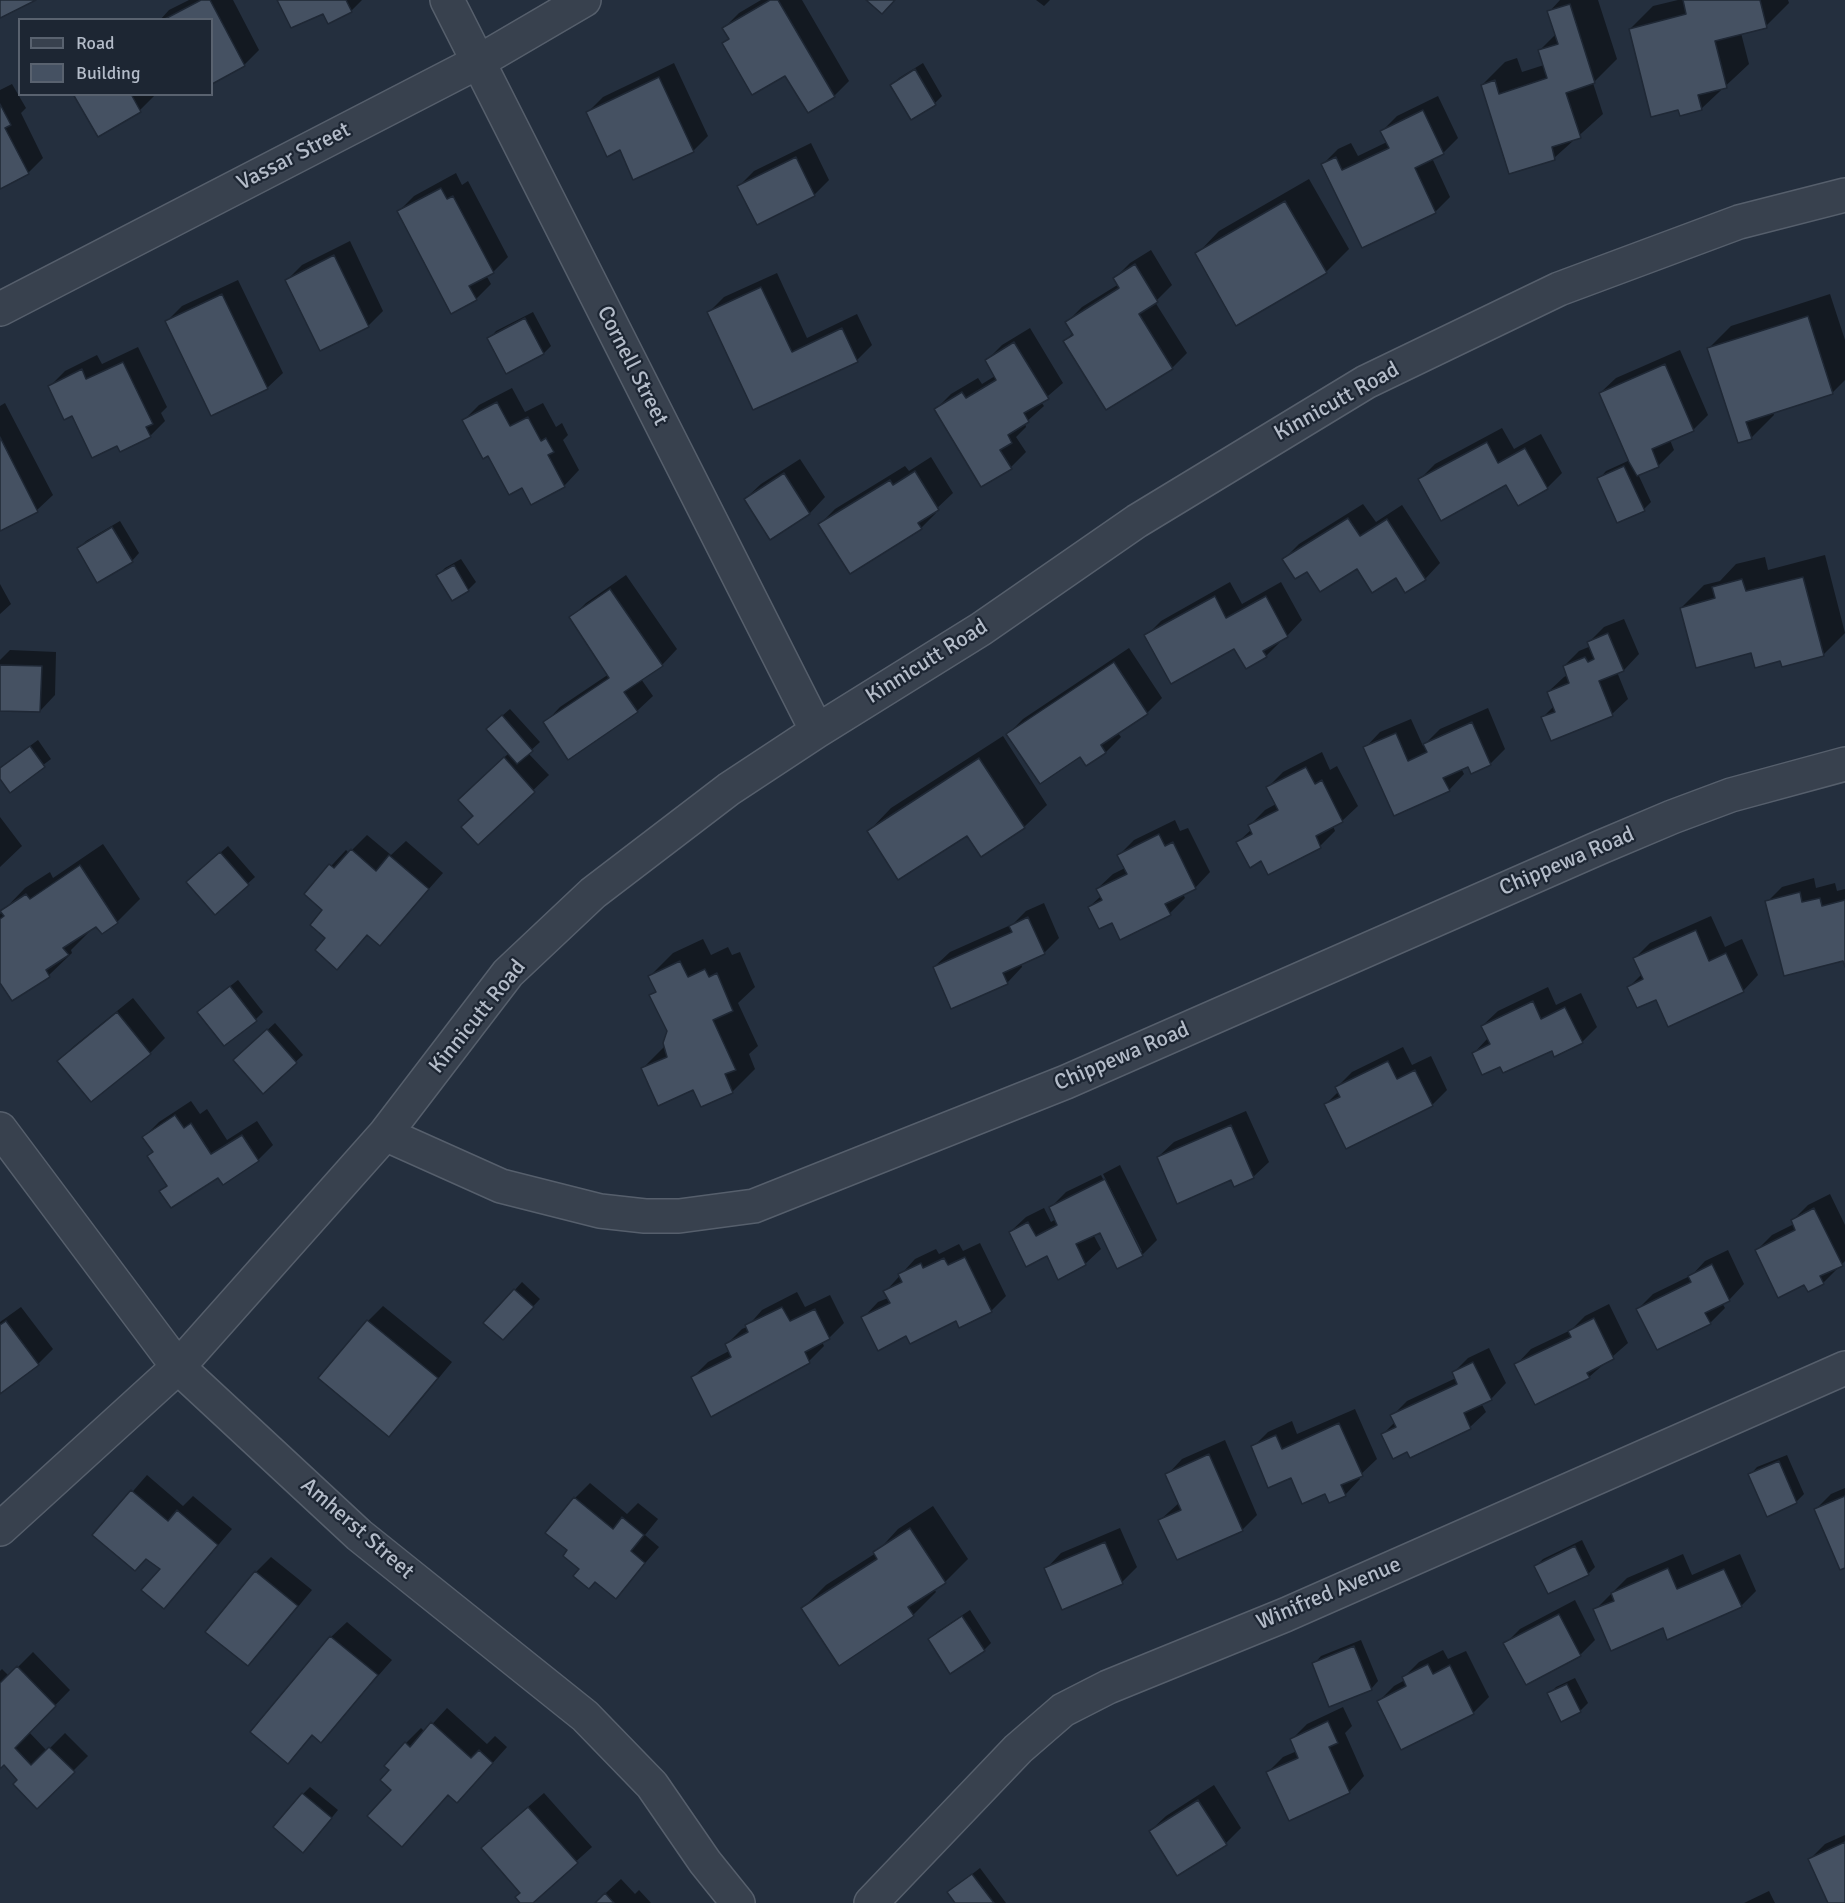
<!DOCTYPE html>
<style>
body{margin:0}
#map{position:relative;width:1845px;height:1903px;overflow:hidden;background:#242f3e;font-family:Signika,sans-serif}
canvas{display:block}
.legend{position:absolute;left:18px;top:18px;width:195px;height:78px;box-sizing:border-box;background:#1d2633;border:2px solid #59626f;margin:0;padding:8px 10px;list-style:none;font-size:18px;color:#b4bcc9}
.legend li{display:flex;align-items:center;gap:12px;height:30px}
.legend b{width:30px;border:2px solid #59626f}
</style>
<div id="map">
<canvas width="1845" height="1903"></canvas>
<ul class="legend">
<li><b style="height:8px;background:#38414e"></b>Road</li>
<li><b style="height:16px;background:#455162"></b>Building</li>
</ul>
</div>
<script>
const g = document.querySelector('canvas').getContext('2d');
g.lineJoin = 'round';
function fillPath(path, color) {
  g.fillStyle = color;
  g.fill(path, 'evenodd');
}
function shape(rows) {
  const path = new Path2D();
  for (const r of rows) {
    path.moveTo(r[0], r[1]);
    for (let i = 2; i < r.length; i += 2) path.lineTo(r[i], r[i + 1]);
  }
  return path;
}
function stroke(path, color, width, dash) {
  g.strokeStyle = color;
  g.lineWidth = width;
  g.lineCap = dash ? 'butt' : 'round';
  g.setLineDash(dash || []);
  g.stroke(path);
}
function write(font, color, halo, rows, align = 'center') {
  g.font = font + ' Signika,sans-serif';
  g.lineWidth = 4.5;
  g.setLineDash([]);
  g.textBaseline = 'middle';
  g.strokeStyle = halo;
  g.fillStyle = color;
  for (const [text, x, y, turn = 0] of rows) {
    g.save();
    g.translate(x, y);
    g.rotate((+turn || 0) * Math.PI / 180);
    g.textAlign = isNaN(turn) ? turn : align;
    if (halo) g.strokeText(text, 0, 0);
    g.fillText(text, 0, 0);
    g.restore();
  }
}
fillPath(shape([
 [189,0,233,0,259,50,244,65,212,82,212,20,160,20,169,10],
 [279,0,362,0,351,11,323,12],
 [761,0,802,0,849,81,834,96,723,44,730,37,724,28,739,13],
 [1036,0,1050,0,1044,6],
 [1560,0,1598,0,1617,59,1593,83,1603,114,1554,158,1482,85,1505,62,1517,58,1522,72,1544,65,1540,50,1556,34,1549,12],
 [1678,0,1788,0,1789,3,1766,26,1741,33,1749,64,1702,108,1681,114,1630,29,1653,6],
 [674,63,708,136,693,151,621,148,588,112,603,97],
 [923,63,942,96,935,103,911,118,892,85,899,78],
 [12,84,26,108,21,113,43,158,28,173,0,188,0,90],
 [74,94,154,94,155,95,140,110],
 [1438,96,1458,138,1443,153,1432,158,1450,197,1435,212,1323,164,1338,149,1351,143,1358,156,1387,142,1382,131,1397,116],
 [811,143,829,180,814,195,739,186,754,171],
 [456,173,462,185,468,181,508,257,493,272,486,275,491,284,476,299,399,211,414,196],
 [1309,179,1349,249,1326,272,1237,324,1197,254,1219,231],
 [350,241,383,311,368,326,287,280,302,265],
 [1151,250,1172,285,1155,302,1187,353,1172,368,1065,341,1074,332,1067,322,1082,307,1119,284,1115,278,1130,263],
 [777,273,807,338,857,314,872,345,857,360,754,408,709,312,724,297],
 [238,280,283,373,267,388,167,321,182,306],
 [1830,294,1845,340,1845,380,1832,393,1773,412,1774,415,1751,438,1709,348,1731,326],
 [533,312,551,346,544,353,507,372,489,339,496,331],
 [1030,328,1063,383,1041,402,1044,406,1025,423,1026,427,1016,437,1026,452,1011,467,936,409,951,394,978,378,982,384,995,376,987,360,1002,345],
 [138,347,167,407,161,413,165,421,150,436,118,444,73,414,50,386,65,371,97,355,102,364],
 [1680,350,1708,415,1693,430,1670,440,1674,450,1659,465,1638,474,1651,502,1644,509,1599,479,1606,471,1630,460,1600,393,1616,378],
 [512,388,525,412,543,403,556,427,562,423,568,435,563,440,579,470,564,486,531,503,522,486,464,420,479,405],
 [5,403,53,495,37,510,0,529,0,406],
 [1502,428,1514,449,1541,434,1562,473,1547,488,1507,483,1420,479,1435,464],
 [931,457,953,493,934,511,936,513,921,528,820,524,835,509,905,466,909,471],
 [800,459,825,497,810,513,770,538,745,499,761,484],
 [1363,504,1376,522,1402,505,1440,563,1425,579,1396,576,1357,567,1284,559,1299,544],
 [120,521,139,553,132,561,98,581,79,548,86,541],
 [1825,555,1845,633,1823,655,1781,659,1752,652,1681,608,1704,585,1720,581,1736,564,1765,557,1768,570],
 [461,559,476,582,468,590,452,599,438,575,445,568],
 [626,575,677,649,662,665,641,679,653,696,637,711,569,758,545,723,560,707,609,674,571,618,586,603],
 [1230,582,1242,604,1281,582,1302,620,1287,636,1280,639,1281,641,1266,656,1246,667,1235,647,1146,636,1161,621],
 [0,584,11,604,0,614],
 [1624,619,1639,654,1624,670,1617,672,1628,699,1612,714,1552,739,1543,717,1554,706,1548,692,1564,677,1568,675,1564,666,1579,651,1591,646,1589,642,1604,627],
 [1129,648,1162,698,1147,713,1118,733,1121,737,1106,752,1086,764,1080,755,1008,734,1023,719],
 [10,650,56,652,55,695,40,711,0,709,0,660],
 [1488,708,1505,749,1490,764,1468,765,1461,768,1464,774,1449,790,1365,748,1380,732,1411,719,1423,746,1440,729],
 [510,709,540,742,528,753,549,775,478,843,475,815,475,785,509,753,495,722],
 [1003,736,1047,805,1024,827,967,833,869,831,891,808],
 [38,740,51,759,10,790,0,777,0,768],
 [1322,752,1330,770,1337,766,1358,806,1342,821,1333,826,1335,831,1320,846,1262,859,1238,842,1252,829,1250,825,1265,810,1276,804,1268,787,1283,772],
 [0,817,22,846,0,867],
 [1175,820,1180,831,1188,828,1210,872,1195,888,1183,894,1185,898,1170,913,1113,921,1089,907,1101,896,1097,889,1113,874,1125,868,1119,855,1134,840],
 [367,835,391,855,406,841,443,873,380,944,368,934,337,967,328,937,324,910,306,893,346,850,349,853],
 [103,844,140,899,117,922,102,932,97,925,89,930,90,931,71,950,72,953,49,975,12,999,0,980,0,914,25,888,50,872,53,878],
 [228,846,255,877,215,913,195,875],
 [1814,878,1816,888,1835,883,1837,891,1845,889,1845,961,1767,902,1782,887],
 [1044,903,1059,938,1044,953,1021,963,1022,967,1007,983,934,967,950,952,1013,924,1026,911],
 [1711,916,1725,947,1742,939,1758,975,1743,991,1656,998,1629,987,1642,974,1634,959,1650,943],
 [703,939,711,955,728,947,732,955,740,952,755,987,738,1003,758,1046,749,1054,755,1069,732,1092,694,1088,643,1068,665,1046,669,1031,651,995,657,990,650,976,673,953],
 [238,980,263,1012,256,1019,206,1005],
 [1548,987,1556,1005,1581,993,1597,1027,1582,1042,1553,1049,1501,1065,1474,1053,1488,1038,1482,1026,1498,1011],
 [133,998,165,1038,150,1053,59,1061,74,1046],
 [275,1023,303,1055,263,1092,242,1053],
 [1403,1047,1412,1065,1431,1056,1447,1090,1432,1105,1326,1104,1339,1091,1337,1087,1352,1072],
 [191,1101,200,1114,207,1109,227,1140,257,1121,273,1145,258,1160,219,1176,161,1191,168,1184,154,1151,144,1137,159,1122],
 [1246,1111,1269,1162,1253,1177,1232,1178,1158,1157,1174,1142],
 [1120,1165,1157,1240,1142,1255,1100,1231,1093,1234,1101,1249,1085,1264,1047,1254,1010,1232,1026,1217,1044,1208,1051,1222,1056,1219,1051,1207,1066,1192,1101,1175,1139,1251,1142,1251,1103,1174],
 [1830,1194,1845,1225,1845,1261,1823,1283,1804,1283,1757,1250,1772,1235,1794,1224,1793,1220,1808,1205],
 [980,1243,1006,1296,991,1311,907,1334,863,1318,878,1302,888,1298,885,1292,915,1259,936,1249,939,1254,959,1244,963,1251],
 [1728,1250,1744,1284,1729,1300,1722,1303,1725,1308,1710,1323,1638,1309,1653,1294,1692,1275,1705,1261],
 [522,1282,540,1299,510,1331,485,1323],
 [797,1292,805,1307,830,1295,844,1323,829,1338,822,1342,824,1346,809,1361,693,1377,708,1362,729,1351,726,1345,742,1329,747,1327,762,1310],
 [1609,1304,1628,1343,1589,1377,1516,1365,1531,1349,1571,1330,1585,1316],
 [383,1306,452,1362,404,1420,389,1435,368,1321],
 [21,1307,53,1349,38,1364,0,1392,0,1322],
 [1489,1348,1506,1383,1491,1399,1481,1403,1486,1412,1470,1427,1411,1456,1408,1450,1382,1435,1395,1422,1392,1416,1407,1401,1456,1378,1453,1373,1468,1358],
 [1355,1409,1377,1459,1359,1476,1360,1479,1345,1495,1292,1476,1253,1447,1268,1432,1292,1421,1297,1434],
 [1225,1440,1257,1515,1242,1530,1160,1520,1179,1503,1167,1475,1182,1459],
 [1787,1455,1804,1494,1797,1501,1767,1515,1750,1475,1757,1467],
 [147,1475,183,1506,193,1496,232,1529,179,1591,162,1569,147,1557,95,1535],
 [590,1483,627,1514,638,1503,658,1519,645,1535,659,1547,616,1597,581,1569,569,1550,575,1498],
 [1845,1488,1845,1566,1816,1509,1831,1494],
 [933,1506,968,1559,945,1582,934,1589,936,1592,913,1615,803,1608,826,1585,876,1553,898,1529],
 [1120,1528,1137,1567,1122,1582,1046,1569,1061,1553],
 [1582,1540,1595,1567,1588,1574,1536,1566,1543,1559],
 [1683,1554,1692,1575,1740,1554,1756,1591,1741,1606,1664,1626,1595,1610,1627,1578],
 [271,1557,312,1590,263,1649,248,1664,256,1572],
 [1575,1600,1595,1640,1580,1655,1505,1644,1520,1629],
 [970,1610,991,1643,984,1650,929,1639,937,1632],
 [347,1622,392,1660,321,1741,314,1734,288,1762,252,1732,331,1637],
 [1361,1640,1378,1681,1371,1689,1314,1664,1321,1656],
 [1443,1650,1448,1659,1466,1651,1489,1697,1473,1713,1402,1748,1379,1701,1394,1686,1405,1680,1404,1677,1419,1662],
 [33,1652,70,1690,29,1732,47,1751,65,1733,88,1756,37,1807,19,1780,4,1763,0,1767,0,1671,2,1669,9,1676],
 [1575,1678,1588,1703,1580,1711,1562,1720,1549,1694,1556,1687],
 [1343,1707,1352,1726,1345,1733,1364,1776,1349,1792,1268,1772,1283,1757,1297,1751,1292,1739,1307,1724],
 [447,1708,487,1744,495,1736,507,1747,472,1786,449,1794,393,1790,391,1770,406,1743,421,1728,425,1732],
 [1214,1785,1241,1828,1226,1843,1177,1874,1150,1831,1166,1816],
 [310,1787,338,1810,311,1843,303,1794],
 [544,1793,592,1847,530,1903,522,1903,522,1893,498,1833],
 [1845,1835,1845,1903,1830,1903,1810,1859,1825,1844],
 [980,1868,1006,1903,957,1903,949,1892],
 [621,1879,635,1894,639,1890,651,1903,595,1903],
 [1769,1891,1775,1903,1744,1903]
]), '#0007');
const building = shape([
 [0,0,36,0,0,18,0,0],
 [201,0,210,0,245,66,212,84,212,20,163,20,201,0],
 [277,0,346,0,352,12,328,24,323,14,291,28,277,0],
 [770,0,778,0,835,97,808,113,785,76,752,95,722,43,729,39,722,28,770,0],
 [866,0,895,0,882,14,866,0],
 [1683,0,1760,0,1767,28,1715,41,1727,88,1698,95,1702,110,1680,116,1678,110,1651,117,1629,29,1686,14,1683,0],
 [1570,4,1595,83,1566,93,1581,138,1552,147,1555,160,1509,174,1481,85,1495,80,1499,94,1547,78,1538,50,1558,44,1547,11,1570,4],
 [915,69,936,105,911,120,890,85,915,69],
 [659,77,694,152,633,180,620,150,607,157,586,112,659,77],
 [73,94,131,94,141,112,98,137,73,94],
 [0,104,11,125,5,128,29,174,0,189,0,104],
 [1423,110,1444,154,1415,168,1436,213,1362,248,1321,164,1336,157,1342,170,1389,148,1380,131,1423,110],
 [796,157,815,196,757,225,737,186,796,157],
 [441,188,447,199,453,196,494,273,469,286,477,300,451,314,397,211,441,188],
 [1285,201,1327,273,1236,326,1195,253,1285,201],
 [334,255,369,327,320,351,285,280,334,255],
 [1135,264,1158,302,1139,314,1173,369,1106,410,1063,341,1073,335,1065,322,1119,288,1113,278,1135,264],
 [761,287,792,352,842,328,858,362,753,410,707,312,761,287],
 [222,294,268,389,211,416,165,321,222,294],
 [1808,316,1833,394,1746,422,1752,439,1738,443,1707,348,1808,316],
 [525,318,544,354,506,374,487,338,525,318],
 [1014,342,1049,399,1024,413,1029,422,1008,435,1012,443,1000,450,1012,469,981,487,934,409,962,392,966,398,996,380,985,360,1014,342],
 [123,362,153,424,146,427,151,437,120,452,117,446,92,458,72,416,64,420,48,386,82,369,86,379,123,362],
 [1665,364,1694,431,1652,449,1659,467,1637,476,1629,462,1599,393,1665,364],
 [497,402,510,426,528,417,541,441,546,438,554,452,548,455,565,487,531,505,522,488,509,495,488,456,483,459,462,420,497,402],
 [0,437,38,512,0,531,0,437],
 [1487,442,1498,463,1525,448,1548,489,1518,506,1506,485,1441,521,1418,479,1487,442],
 [1624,466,1645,511,1617,523,1597,478,1624,466],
 [915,471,939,510,918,523,922,529,850,574,818,524,890,480,893,485,915,471],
 [784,473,810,514,770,540,744,499,784,473],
 [1348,518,1360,536,1387,519,1426,580,1405,593,1396,578,1372,593,1357,569,1320,592,1307,572,1295,579,1282,559,1348,518],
 [112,527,133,562,97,583,77,548,112,527],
 [454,565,469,591,452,601,436,575,454,565],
 [1803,577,1824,656,1782,667,1780,661,1755,668,1751,653,1696,668,1680,608,1715,598,1712,587,1742,579,1746,591,1803,577],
 [610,589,663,666,624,692,638,712,568,760,543,722,609,678,569,617,610,589],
 [1215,596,1226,618,1266,596,1288,637,1263,651,1267,657,1246,669,1234,649,1171,684,1144,635,1215,596],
 [1608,633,1624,671,1599,681,1613,716,1551,741,1541,717,1555,712,1547,692,1569,683,1563,666,1585,657,1588,662,1594,659,1587,642,1608,633],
 [1114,662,1148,714,1101,745,1106,753,1086,766,1080,757,1040,784,1006,734,1114,662],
 [0,665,42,666,40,712,0,711,0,665],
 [502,715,533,751,517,764,486,729,502,715],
 [1472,722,1491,765,1471,774,1468,767,1443,778,1450,791,1394,816,1363,747,1396,733,1408,761,1427,752,1423,744,1472,722],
 [30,746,45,767,10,793,0,779,0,768,30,746],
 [504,757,535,792,478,845,461,827,473,816,458,800,504,757],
 [979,758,1025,828,981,857,967,836,898,880,867,831,979,758],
 [1306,767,1315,784,1322,780,1343,822,1316,836,1321,848,1268,875,1261,861,1250,868,1236,842,1252,834,1248,825,1278,810,1266,787,1306,767],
 [1159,834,1165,846,1173,842,1196,889,1165,904,1171,915,1120,940,1112,923,1099,929,1088,907,1102,900,1096,889,1127,874,1117,855,1159,834],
 [351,849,376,871,389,855,429,889,380,946,367,935,337,970,315,950,325,938,310,925,322,910,304,894,329,864,334,868,351,849],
 [220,852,249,885,215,915,186,882,220,852],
 [80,865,118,923,102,934,96,927,63,948,69,955,46,970,50,977,12,1001,0,983,0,919,4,916,0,911,26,894,30,899,80,865],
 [1800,892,1802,902,1820,898,1822,906,1845,900,1845,967,1843,961,1784,976,1765,901,1800,892],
 [1028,917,1045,954,1003,973,1008,984,951,1009,933,967,1012,932,1009,926,1028,917],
 [1696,930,1709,961,1726,953,1744,992,1668,1027,1656,1000,1637,1008,1627,987,1643,979,1633,958,1696,930],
 [680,961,688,977,705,969,709,977,717,973,733,1011,713,1020,736,1070,725,1074,733,1093,701,1107,693,1090,658,1106,641,1068,667,1057,663,1043,667,1031,649,995,656,992,648,976,680,961],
 [230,986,257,1021,224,1046,197,1012,230,986],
 [1533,1001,1541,1019,1565,1007,1583,1043,1554,1057,1552,1051,1503,1073,1500,1067,1482,1075,1472,1053,1490,1044,1481,1026,1533,1001],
 [117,1012,151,1054,91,1102,57,1061,117,1012],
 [267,1029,297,1063,263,1094,233,1060,267,1029],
 [1388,1061,1397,1079,1415,1070,1433,1106,1346,1149,1324,1104,1340,1097,1335,1087,1388,1061],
 [175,1115,184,1128,191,1123,211,1154,242,1135,259,1161,223,1185,218,1178,171,1208,159,1191,167,1186,147,1156,153,1152,142,1137,175,1115],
 [1231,1125,1254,1178,1234,1187,1231,1180,1177,1204,1157,1157,1231,1125],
 [1105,1179,1143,1256,1117,1269,1100,1233,1076,1244,1086,1265,1058,1280,1047,1256,1026,1267,1009,1232,1028,1222,1036,1236,1057,1225,1049,1207,1105,1179],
 [1814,1208,1843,1266,1820,1276,1824,1284,1808,1292,1804,1285,1778,1298,1755,1250,1795,1230,1791,1220,1814,1208],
 [965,1257,992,1312,959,1328,956,1321,910,1344,906,1336,878,1351,861,1317,890,1303,883,1291,902,1282,898,1274,921,1263,923,1268,944,1258,948,1265,965,1257],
 [1712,1264,1730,1301,1705,1313,1711,1324,1657,1350,1636,1309,1691,1282,1688,1276,1712,1264],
 [514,1289,534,1307,503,1340,483,1323,514,1289],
 [782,1307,790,1321,815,1309,830,1339,805,1352,810,1363,711,1417,691,1377,731,1357,725,1344,748,1332,745,1325,782,1307],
 [1594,1318,1614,1359,1587,1373,1590,1378,1535,1405,1514,1364,1571,1337,1568,1331,1594,1318],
 [367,1320,438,1378,389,1437,318,1378,367,1320],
 [6,1321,39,1365,0,1394,0,1325,6,1321],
 [1473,1362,1492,1400,1464,1413,1471,1429,1410,1458,1407,1452,1393,1459,1381,1434,1396,1427,1390,1415,1457,1384,1452,1372,1473,1362],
 [1339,1423,1363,1476,1341,1485,1346,1496,1329,1503,1325,1494,1302,1504,1291,1478,1268,1488,1251,1446,1276,1435,1282,1449,1339,1423],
 [1209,1454,1243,1531,1177,1560,1158,1520,1181,1510,1165,1474,1209,1454],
 [1779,1461,1797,1503,1767,1517,1748,1474,1779,1461],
 [131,1490,168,1521,177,1510,218,1545,164,1609,141,1590,160,1569,146,1559,135,1571,92,1535,131,1490],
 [1845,1496,1845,1568,1840,1570,1814,1509,1845,1496],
 [574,1497,613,1529,622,1517,644,1535,631,1551,645,1563,616,1599,595,1582,589,1589,573,1576,579,1569,563,1556,567,1550,545,1533,574,1497],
 [910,1528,946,1583,908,1607,914,1616,839,1666,801,1608,877,1559,873,1552,910,1528],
 [1105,1542,1123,1584,1062,1610,1044,1568,1105,1542],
 [1575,1546,1589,1575,1548,1594,1534,1566,1575,1546],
 [1668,1568,1677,1589,1724,1569,1742,1607,1667,1640,1663,1628,1611,1651,1593,1609,1614,1601,1611,1593,1668,1568],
 [255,1571,298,1606,248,1666,205,1632,255,1571],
 [1559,1614,1581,1656,1526,1685,1503,1643,1559,1614],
 [962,1616,985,1651,950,1674,928,1639,962,1616],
 [330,1636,378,1675,321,1743,312,1735,288,1764,250,1732,330,1636],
 [1354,1646,1372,1690,1329,1707,1312,1663,1354,1646],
 [1428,1664,1433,1674,1450,1665,1474,1714,1401,1750,1377,1701,1406,1686,1402,1677,1428,1664],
 [17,1666,56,1706,15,1748,31,1765,49,1747,75,1772,37,1809,13,1784,17,1780,4,1765,0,1769,0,1683,17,1666],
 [1567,1684,1581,1712,1561,1722,1547,1693,1567,1684],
 [1328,1721,1338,1743,1329,1747,1350,1793,1289,1821,1266,1772,1298,1758,1290,1739,1328,1721],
 [431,1722,471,1758,479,1750,493,1763,457,1803,448,1795,402,1847,367,1816,391,1790,380,1780,389,1770,384,1766,405,1742,410,1747,431,1722],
 [302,1793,332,1818,303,1853,273,1827,302,1793],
 [1198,1800,1227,1845,1177,1876,1149,1831,1198,1800],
 [528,1807,578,1863,533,1903,520,1903,515,1897,520,1893,481,1848,528,1807],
 [1845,1842,1845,1903,1828,1903,1808,1859,1845,1842],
 [972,1874,994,1903,955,1903,947,1892,972,1874],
 [605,1893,614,1903,595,1903,605,1893]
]);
fillPath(building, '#455162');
stroke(building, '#1f2835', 1.5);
const minor = shape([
 [447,0,817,731],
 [0,309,478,62,584,0],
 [0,1129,178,1367,359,1535,585,1716,652,1785,705,1862,738,1903],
 [385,1134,501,1186,600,1211,645,1216,679,1216,754,1206,1066,1082,1601,847,1672,817,1731,795,1845,764],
 [0,1529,178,1367,385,1134,508,973,593,893,729,789,817,731,981,629,1137,521,1366,382,1559,289,1739,222,1845,195],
 [871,1903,1018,1749,1063,1710,1108,1687,1285,1615,1845,1368]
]);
stroke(minor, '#565f6c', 36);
stroke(minor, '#38414e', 33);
write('22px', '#b4bcc9', '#1d2633', [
 ["Vassar Street",294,157,-27],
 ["Cornell Street",632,366,63],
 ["Kinnicutt Road",1337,402,-29],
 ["Kinnicutt Road",927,662,-32],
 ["Chippewa Road",1567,862,-23],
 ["Kinnicutt Road",478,1017,-51],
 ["Chippewa Road",1122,1057,-23],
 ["Amherst Street",357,1529,41],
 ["Winifred Avenue",1329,1594,-23]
]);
</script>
